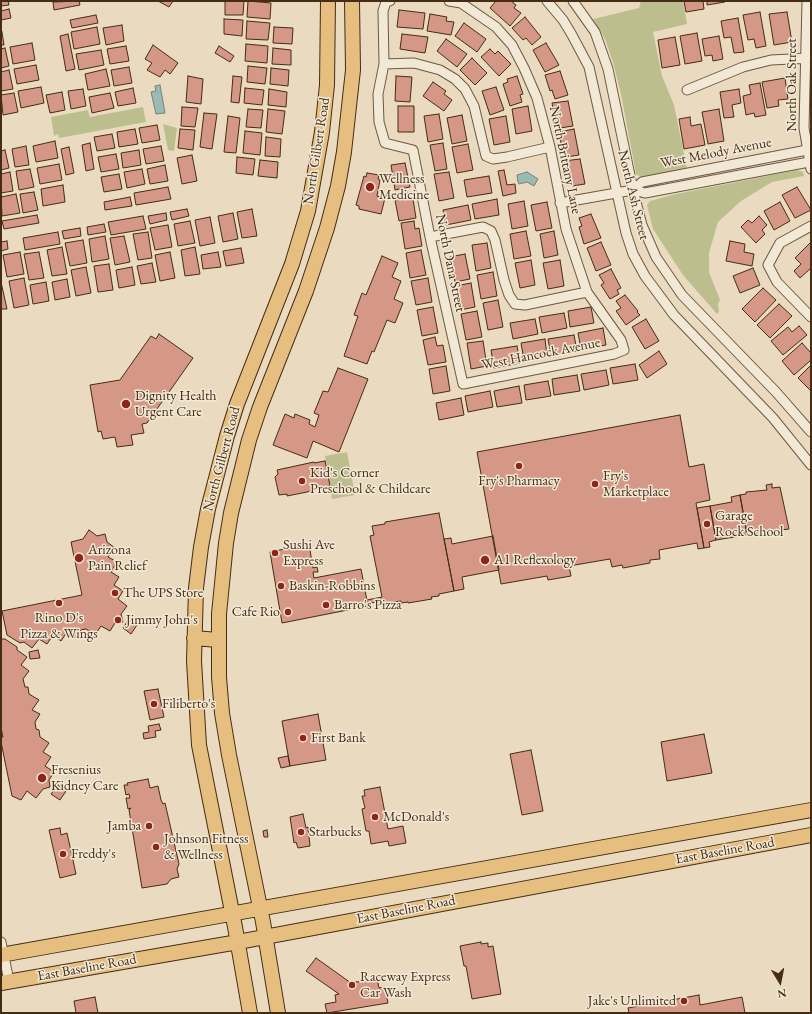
<!DOCTYPE html>
<style>
body{margin:0}
#map{position:relative;width:812px;height:1014px;overflow:hidden;background:#eadbc0;font-family:"EB Garamond",serif}
canvas{display:block}
.frame{position:absolute;inset:0;border:2px solid #452c14;pointer-events:none}
.north{position:absolute;left:760px;top:962px;width:40px;height:40px;-webkit-text-stroke:3px #f1e8d6;paint-order:stroke;rotate:170deg;font-size:11px;font-weight:700;line-height:16px;text-align:center;color:#452c14}
.north::after{content:'';display:block;margin:auto;width:14px;height:18px;background:#452c14;clip-path:polygon(50% 0,100% 100%,50% 72%,0 100%)}
</style>
<div id="map">
<canvas width="812" height="1014"></canvas>
<div class="frame"></div>
<div class="north">N</div>
</div>
<script>
const g = document.querySelector('canvas').getContext('2d');
g.lineJoin = 'round';
function fillPath(path, color) {
  g.fillStyle = color;
  g.fill(path, 'evenodd');
}
function shape(rows) {
  const path = new Path2D();
  for (const r of rows) {
    path.moveTo(r[0], r[1]);
    for (let i = 2; i < r.length; i += 2) path.lineTo(r[i], r[i + 1]);
  }
  return path;
}
function stroke(path, color, width, dash) {
  g.strokeStyle = color;
  g.lineWidth = width;
  g.lineCap = dash ? 'butt' : 'round';
  g.setLineDash(dash || []);
  g.stroke(path);
}
function write(font, color, halo, rows, align = 'center') {
  g.font = font + ' "EB Garamond",serif';
  g.lineWidth = 3;
  g.setLineDash([]);
  g.textBaseline = 'middle';
  g.strokeStyle = halo;
  g.fillStyle = color;
  for (const [text, x, y, turn = 0] of rows) {
    g.save();
    g.translate(x, y);
    g.rotate((+turn || 0) * Math.PI / 180);
    g.textAlign = isNaN(turn) ? turn : align;
    if (halo) g.strokeText(text, 0, 0);
    g.fillText(text, 0, 0);
    g.restore();
  }
}
fillPath(shape([
 [641,1,683,1,687,24,653,32,662,76,674,105,687,169,647,178,641,177,636,174,621,94,613,62,605,39,593,19,639,8],
 [143,107,146,122,59,138,58,134,54,136,51,117,88,110,90,117],
 [163,124,177,128,174,151,168,150],
 [797,170,803,172,804,176,772,182,741,201,718,222,709,253,709,272,720,300,718,304,719,312,717,314,683,275,653,229,647,205,650,201,676,194],
 [347,452,355,495,332,499,325,456]
]), '#bdbe8e');
const water = shape([
 [160,85,165,113,156,114,151,92,156,91,155,86,160,85],
 [527,172,538,179,534,186,527,182,519,184,518,182,517,175,527,172]
]);
fillPath(water, '#98bbb6');
stroke(water, '#778275', 1);
const building = shape([
 [1,1,8,1,9,5,1,6,1,1],
 [79,1,80,5,54,10,53,2,79,1],
 [158,1,173,1,169,7,158,1],
 [225,1,244,1,243,15,225,15,225,1],
 [248,1,271,3,270,19,247,17,248,1],
 [496,1,511,1,516,5,514,8,521,13,510,26,490,8,496,1],
 [684,1,703,1,704,9,686,12,684,1],
 [707,1,725,1,725,2,707,5,707,1],
 [9,9,11,18,1,20,1,11,9,9],
 [399,10,425,13,423,29,397,27,399,10],
 [760,12,766,46,756,48,754,39,748,40,743,15,760,12],
 [787,12,792,42,774,45,769,14,787,12],
 [430,14,447,17,446,21,454,22,451,35,427,31,430,14],
 [96,15,98,23,72,28,70,20,96,15],
 [525,17,541,37,532,45,526,38,523,40,512,28,525,17],
 [738,18,744,52,734,53,731,37,724,38,721,21,738,18],
 [224,19,243,20,242,36,224,34,224,19],
 [247,21,270,23,268,40,246,39,247,21],
 [464,23,486,39,477,52,455,36,464,23],
 [122,25,124,41,106,45,103,28,122,25],
 [97,27,100,44,74,49,71,32,97,27],
 [274,27,293,28,292,44,273,43,274,27],
 [2,32,4,45,1,45,1,33,2,32],
 [697,33,702,61,685,64,680,36,697,33],
 [68,34,75,69,66,71,60,36,68,34],
 [402,34,428,37,425,53,400,49,402,34],
 [719,36,723,59,713,61,712,55,705,56,702,39,719,36],
 [675,37,680,65,662,68,658,40,675,37],
 [446,39,467,54,457,67,437,51,446,39],
 [32,43,35,60,13,64,10,47,32,43],
 [546,43,559,65,545,72,533,50,546,43],
 [246,44,268,46,267,63,245,61,246,44],
 [153,45,178,63,170,74,165,70,160,77,147,70,152,63,145,59,153,45],
 [126,46,129,61,110,64,107,49,126,46],
 [219,46,234,56,230,62,215,53,219,46],
 [5,48,9,66,1,68,1,49,5,48],
 [273,48,291,50,291,65,272,64,273,48],
 [490,49,495,54,498,51,511,64,499,76,481,57,490,49],
 [101,50,104,65,79,70,76,54,101,50],
 [472,58,487,73,475,85,460,70,472,58],
 [36,65,39,80,17,84,14,69,36,65],
 [248,66,267,68,265,84,247,82,248,66],
 [129,67,132,83,114,86,111,70,129,67],
 [271,68,289,70,288,86,270,84,271,68],
 [106,69,110,86,88,90,85,74,106,69],
 [9,70,13,89,1,91,1,72,9,70],
 [560,71,568,95,555,99,552,90,550,91,545,75,560,71],
 [188,76,203,79,201,104,186,102,188,76],
 [233,76,242,77,239,103,231,102,233,76],
 [396,76,412,77,410,102,395,101,396,76],
 [517,76,523,94,520,95,522,102,510,106,503,84,508,82,507,79,517,76],
 [785,78,788,99,778,100,779,106,767,108,762,82,785,78],
 [433,82,446,91,444,94,452,100,444,111,423,96,433,82],
 [760,83,766,115,755,117,754,113,746,115,743,96,751,94,749,85,760,83],
 [41,87,44,103,21,108,18,91,41,87],
 [496,87,504,110,490,115,482,91,496,87],
 [133,88,136,103,118,106,115,92,133,88],
 [245,88,264,90,262,105,244,103,245,88],
 [83,89,86,106,71,109,68,91,83,89],
 [269,89,287,92,286,107,268,105,269,89],
 [739,89,741,103,732,105,734,117,724,118,720,92,739,89],
 [62,92,65,110,50,113,46,95,62,92],
 [14,93,18,112,3,115,1,95,14,93],
 [110,93,114,108,92,113,89,97,110,93],
 [568,101,573,126,560,128,559,119,555,120,552,103,568,101],
 [398,106,414,106,414,132,398,132,398,106],
 [528,106,532,131,516,134,512,109,528,106],
 [182,107,198,108,195,127,181,126,182,107],
 [248,109,263,110,261,128,246,127,248,109],
 [268,109,285,111,282,134,266,132,268,109],
 [719,109,724,141,708,144,702,112,719,109],
 [204,113,217,114,212,149,200,147,204,113],
 [439,114,443,139,428,142,424,116,439,114],
 [462,115,467,141,452,144,447,118,462,115],
 [228,116,240,118,236,153,224,152,228,116],
 [506,116,510,142,494,145,489,119,506,116],
 [690,117,691,126,701,124,705,145,684,149,679,119,690,117],
 [157,125,160,140,142,143,139,128,157,125],
 [135,129,138,144,119,147,117,132,135,129],
 [180,129,195,130,193,150,178,148,180,129],
 [574,129,579,155,566,157,565,149,562,149,559,132,574,129],
 [245,131,262,133,260,155,243,153,245,131],
 [112,134,115,148,97,151,94,137,112,134],
 [266,137,281,139,280,157,265,156,266,137],
 [55,141,58,158,36,162,33,146,55,141],
 [90,143,94,169,86,171,82,145,90,143],
 [443,143,447,169,435,171,430,145,443,143],
 [468,144,473,170,457,173,452,147,468,144],
 [26,146,29,165,15,167,12,149,26,146],
 [161,146,164,161,146,164,143,149,161,146],
 [69,147,74,173,66,175,61,149,69,147],
 [5,150,9,168,1,170,1,151,5,150],
 [139,150,141,165,123,168,121,153,139,150],
 [116,154,119,169,101,172,98,157,116,154],
 [192,155,197,181,182,184,177,158,192,155],
 [237,157,255,159,253,175,236,173,237,157],
 [580,159,585,184,572,186,570,177,567,177,564,161,580,159],
 [260,160,278,162,277,178,258,176,260,160],
 [405,163,410,187,395,190,391,165,405,163],
 [59,164,62,180,40,184,37,168,59,164],
 [165,165,168,181,150,184,147,169,165,165],
 [30,169,34,187,19,190,16,171,30,169],
 [142,169,145,184,127,188,124,172,142,169],
 [504,170,507,185,515,184,516,193,503,196,498,171,504,170],
 [10,172,13,191,1,193,1,174,10,172],
 [449,172,454,198,439,201,434,174,449,172],
 [367,173,379,175,378,179,380,180,377,196,385,198,381,214,359,209,359,206,356,205,364,176,366,177,367,173],
 [119,174,122,189,104,192,101,177,119,174],
 [489,176,492,193,467,197,464,180,489,176],
 [63,185,65,202,43,206,41,189,63,185],
 [168,187,171,199,136,205,134,193,168,187],
 [797,187,811,210,795,218,782,195,797,187],
 [34,192,38,210,23,213,20,194,34,192],
 [407,192,409,200,413,199,416,218,399,221,394,195,407,192],
 [16,194,20,213,2,216,1,197,16,194],
 [130,197,132,206,105,210,104,202,130,197],
 [497,199,499,215,475,219,472,204,497,199],
 [524,201,528,226,512,229,508,204,524,201],
 [547,202,552,228,536,231,531,205,547,202],
 [780,202,790,221,774,230,764,211,780,202],
 [468,205,471,220,446,225,443,210,468,205],
 [187,209,189,216,172,220,170,212,187,209],
 [252,209,257,236,242,238,237,212,252,209],
 [166,213,167,220,150,224,148,216,166,213],
 [233,213,238,239,223,242,218,216,233,213],
 [591,214,601,238,584,244,579,227,582,226,579,218,591,214],
 [37,215,39,223,4,229,2,221,37,215],
 [143,216,146,229,111,235,108,222,143,216],
 [759,216,767,225,762,230,765,234,756,243,741,227,748,220,752,223,759,216],
 [210,217,215,243,200,246,195,220,210,217],
 [190,221,195,243,178,246,174,224,190,221],
 [414,221,415,229,419,228,422,246,405,249,401,223,414,221],
 [104,224,106,232,88,235,87,227,104,224],
 [168,225,172,247,155,250,150,228,168,225],
 [80,228,81,236,64,239,62,231,80,228],
 [526,231,531,256,514,259,510,234,526,231],
 [554,231,558,255,544,258,540,234,554,231],
 [58,232,60,244,25,250,23,238,58,232],
 [148,232,152,258,138,260,133,234,148,232],
 [105,236,109,259,92,262,89,239,105,236],
 [124,236,130,262,115,265,110,238,124,236],
 [83,240,87,263,70,266,65,243,83,240],
 [7,241,8,249,1,251,1,242,7,241],
 [730,241,745,244,744,252,754,254,752,266,726,261,730,241],
 [601,242,611,265,596,271,587,248,601,242],
 [811,242,811,268,800,278,794,271,801,264,795,258,811,242],
 [487,243,491,268,476,271,472,245,487,243],
 [62,247,67,274,52,276,47,250,62,247],
 [195,247,200,274,185,276,181,250,195,247],
 [241,248,244,263,226,266,223,251,241,248],
 [421,250,426,275,410,278,406,253,421,250],
 [20,252,24,274,7,277,3,255,20,252],
 [39,252,44,278,29,280,24,254,39,252],
 [170,252,175,278,160,281,155,255,170,252],
 [218,252,221,267,203,269,201,255,218,252],
 [465,254,470,279,455,282,450,257,465,254],
 [382,256,398,263,392,277,401,281,394,299,403,303,395,323,387,320,374,352,372,351,367,364,344,356,358,316,354,315,362,293,366,295,382,256],
 [531,260,535,285,520,288,515,263,531,260],
 [560,260,564,286,548,289,543,263,560,260],
 [152,263,156,282,141,284,137,266,152,263],
 [109,264,113,290,98,292,94,266,109,264],
 [86,267,91,293,76,296,71,270,86,267],
 [132,267,135,285,119,288,116,270,132,267],
 [753,268,760,285,740,293,733,276,753,268],
 [611,269,621,288,617,290,619,294,610,299,601,285,604,283,599,275,611,269],
 [493,272,497,296,481,299,477,275,493,272],
 [24,278,29,305,14,308,9,281,24,278],
 [428,278,432,302,416,305,411,281,428,278],
 [67,279,70,297,55,300,52,282,67,279],
 [1,282,7,309,1,309,1,282],
 [46,282,49,301,33,304,30,285,46,282],
 [471,283,475,307,460,310,455,286,471,283],
 [763,288,776,300,755,322,742,309,763,288],
 [625,295,638,311,637,312,640,315,626,325,616,311,621,308,616,301,625,295],
 [498,300,503,327,488,330,483,303,498,300],
 [779,304,792,316,770,338,757,325,779,304],
 [433,307,438,333,422,336,417,310,433,307],
 [591,307,594,323,570,327,568,311,591,307],
 [477,311,482,337,466,340,461,314,477,311],
 [564,313,567,328,542,333,539,317,564,313],
 [535,319,538,334,513,339,510,323,535,319],
 [646,319,659,341,645,349,632,327,646,319],
 [799,326,807,335,783,355,771,341,788,327,792,332,799,326],
 [603,328,606,345,581,349,578,333,603,328],
 [159,334,193,358,147,423,142,424,144,433,131,435,133,445,117,447,115,437,103,439,101,431,98,432,90,385,120,380,151,336,156,339,159,334],
 [574,335,577,351,551,355,548,339,574,335],
 [435,337,437,346,443,345,446,362,428,365,423,340,435,337],
 [545,339,547,356,524,360,521,343,545,339],
 [483,341,487,366,471,369,467,343,483,341],
 [802,343,811,353,811,360,794,375,782,361,802,343],
 [517,346,520,363,494,368,491,350,517,346],
 [659,351,667,364,647,378,639,365,659,351],
 [635,364,638,380,613,384,610,368,635,364],
 [811,365,811,391,798,378,811,365],
 [446,366,450,391,433,394,429,369,446,366],
 [338,368,368,379,339,452,313,441,307,458,273,445,285,414,294,418,295,414,310,420,309,424,315,427,319,415,314,413,323,391,328,392,338,368],
 [606,370,609,385,584,390,581,374,606,370],
 [577,375,580,391,554,395,552,379,577,375],
 [548,381,551,396,526,400,524,385,548,381],
 [519,386,522,403,497,407,494,391,519,386],
 [490,391,493,407,468,412,465,396,490,391],
 [461,398,464,415,439,420,436,403,461,398],
 [680,415,689,467,704,464,710,500,696,503,704,548,698,549,697,543,659,550,660,559,650,560,650,563,623,568,622,565,612,567,610,559,569,566,571,576,548,580,547,576,501,584,477,452,680,415],
 [325,461,330,486,307,492,287,496,287,494,279,495,275,477,278,474,277,470,314,462,314,463,325,461],
 [772,484,772,488,780,487,789,529,747,534,740,495,746,494,746,492,767,490,766,485,772,484],
 [740,495,747,535,716,540,710,506,732,502,731,497,740,495],
 [710,506,716,540,709,542,710,547,704,548,697,508,710,506],
 [439,513,454,591,439,594,439,596,431,597,432,599,408,603,408,602,401,603,401,601,386,603,385,599,380,600,381,602,367,603,367,600,382,597,370,536,374,535,372,526,385,524,385,522,439,513],
 [89,530,97,536,105,534,107,542,115,548,108,557,117,562,111,572,119,577,114,585,123,591,118,599,127,606,121,614,123,622,115,623,110,631,101,626,95,635,86,629,81,630,76,638,67,632,61,641,53,635,47,644,39,639,32,648,24,642,20,643,7,635,2,611,82,595,71,542,83,539,89,530],
 [493,536,499,570,462,577,464,589,454,591,444,539,451,538,452,544,493,536],
 [309,544,313,568,317,567,318,572,313,572,314,578,361,569,368,606,282,623,270,552,309,544],
 [129,619,137,625,131,634,123,628,129,619],
 [1,639,5,639,17,647,17,650,27,657,21,665,29,671,23,679,25,687,28,687,29,694,39,700,32,710,40,714,35,722,36,729,39,730,40,737,49,743,43,752,51,757,45,766,54,772,49,780,50,787,43,789,36,798,27,791,21,800,12,796,1,742,1,737,3,737,1,728,1,639],
 [38,650,40,658,30,659,29,652,38,650],
 [158,689,164,717,150,720,144,691,158,689],
 [318,714,326,760,290,766,282,721,318,714],
 [159,724,161,730,155,731,156,737,144,739,143,733,149,732,148,726,159,724],
 [704,734,712,773,667,781,661,742,704,734],
 [531,750,543,811,522,815,510,754,531,750],
 [288,756,290,766,281,768,278,758,288,756],
 [148,779,150,788,158,786,161,800,163,804,165,803,179,864,177,869,179,877,171,879,167,884,142,888,129,810,131,808,128,809,126,798,130,798,129,794,126,795,124,785,128,785,127,783,148,779],
 [58,785,66,791,60,800,51,794,58,785],
 [380,787,388,829,403,826,406,843,389,846,388,841,371,844,369,831,366,831,362,809,365,808,362,796,365,796,364,790,380,787],
 [303,814,306,828,308,827,310,846,298,848,296,842,294,843,290,817,303,814],
 [60,828,61,835,67,833,76,874,60,878,49,830,60,828],
 [267,830,268,837,264,837,263,831,267,830],
 [481,942,481,944,488,943,488,947,493,946,501,994,472,999,466,966,464,966,460,946,481,942],
 [316,958,351,983,377,978,379,988,385,987,388,1003,327,1013,325,1004,336,1002,335,995,339,994,306,971,316,958],
 [699,995,700,1005,742,997,745,1013,629,1013,628,1008,699,995],
 [95,997,98,1013,76,1013,74,1001,95,997]
]);
fillPath(building, '#d59786');
stroke(building, '#452c14', 1);
const minor = shape([
 [390,1,386,2,383,11,384,64,378,94,379,122,385,143,413,150,430,237,463,384,614,354,624,350,621,340,587,292,566,229,550,147,537,98,524,68,512,45,496,27,461,3,449,1],
 [547,1,563,20,572,35,589,67,626,233,633,254,645,276,674,315,773,418,811,465],
 [573,1,595,32,608,69,633,190,642,225,656,257,682,295,776,392,811,432],
 [807,1,804,128,811,169],
 [384,64,414,63,440,70,455,79,465,89,474,106,486,156,493,159,507,157,550,147],
 [687,90,743,67,771,60,811,58],
 [633,190,642,182,807,150],
 [560,203,633,190,645,193,809,162],
 [811,226,780,243,768,265,777,282,811,317],
 [430,237,483,227,491,231,495,240,504,280,509,295,515,304,525,305,587,292],
 [1,942,9,981]
]);
const primary = shape([
 [194,638,218,640],
 [1,955,811,810],
 [1,983,238,942,811,835],
 [250,1013,235,927,199,745,194,661,196,588,201,547,208,509,227,436,237,404,292,264,308,211,322,132,327,85,328,1],
 [278,1013,263,922,229,755,222,713,219,677,219,614,226,543,231,513,249,440,260,407,306,291,327,228,338,186,344,152,353,70,352,1]
]);
stroke(minor, '#6e583f', 11);
stroke(primary, '#452c14', 16);
stroke(minor, '#f1e8d6', 9);
stroke(primary, '#e5be80', 14);
for (const [x, y, r, color] of [
 [370,187,5,"#8f2418"],
 [126,404,5,"#8f2418"],
 [519,466,4,"#8f2418"],
 [302,481,4,"#8f2418"],
 [595,484,4,"#8f2418"],
 [707,524,4,"#8f2418"],
 [275,553,4,"#8f2418"],
 [79,558,5,"#8f2418"],
 [485,560,5,"#8f2418"],
 [281,586,4,"#8f2418"],
 [115,593,4,"#8f2418"],
 [59,603,4,"#8f2418"],
 [326,605,4,"#8f2418"],
 [288,612,4,"#8f2418"],
 [118,620,4,"#8f2418"],
 [154,704,4,"#8f2418"],
 [303,738,4,"#8f2418"],
 [42,778,5,"#8f2418"],
 [375,817,4,"#8f2418"],
 [149,826,4,"#8f2418"],
 [301,832,4,"#8f2418"],
 [156,847,4,"#8f2418"],
 [63,854,4,"#8f2418"],
 [352,985,4,"#8f2418"],
 [684,1001,4,"#8f2418"]
]) {
  const dot = new Path2D();
  dot.arc(x, y, r, 0, 2 * Math.PI);
  g.fillStyle = color;
  g.fill(dot);
  stroke(dot, '#f1e8d6', 1.5);
}
write('14px', '#452c14', '#f1e8d6', [
 ["North Oak Street",792,85,-90],
 ["North Gilbert Road",317,151,-81],
 ["West Melody Avenue",716,153,-11],
 ["North Brittany Lane",565,160,78],
 ["North Ash Street",633,195,76],
 ["North Dana Street",450,263,78],
 ["West Hancock Avenue",541,354,-11],
 ["North Gilbert Road",222,459,-75],
 ["East Baseline Road",725,851,-10],
 ["East Baseline Road",406,910,-11],
 ["East Baseline Road",87,968,-10]
]);
write('14px', '#452c14', '#f1e8d6', [
 ["Wellness",379,179],
 ["Medicine",379,195],
 ["Dignity Health",135,396],
 ["Urgent Care",135,412],
 ["Kid's Corner",310,473],
 ["Preschool & Childcare",310,489],
 ["Fry's",603,476],
 ["Marketplace",603,492],
 ["Fry's Pharmacy",519,481,"center"],
 ["Garage",715,516],
 ["Rock School",715,532],
 ["Sushi Ave",283,545],
 ["Express",283,561],
 ["Arizona",88,550],
 ["Pain Relief",88,566],
 ["A1 Reflexology",494,560],
 ["Baskin-Robbins",289,586],
 ["The UPS Store",123,593],
 ["Barro's Pizza",334,605],
 ["Cafe Rio",280,612,"right"],
 ["Rino D's",59,618,"center"],
 ["Pizza & Wings",59,634,"center"],
 ["Jimmy John's",126,620],
 ["Filiberto's",162,704],
 ["First Bank",311,738],
 ["Fresenius",51,770],
 ["Kidney Care",51,786],
 ["McDonald's",383,817],
 ["Jamba",141,826,"right"],
 ["Starbucks",309,832],
 ["Johnson Fitness",164,839],
 ["& Wellness",164,855],
 ["Freddy's",71,854],
 ["Raceway Express",360,977],
 ["Car Wash",360,993],
 ["Jake's Unlimited",676,1001,"right"]
], 'left');
</script>
